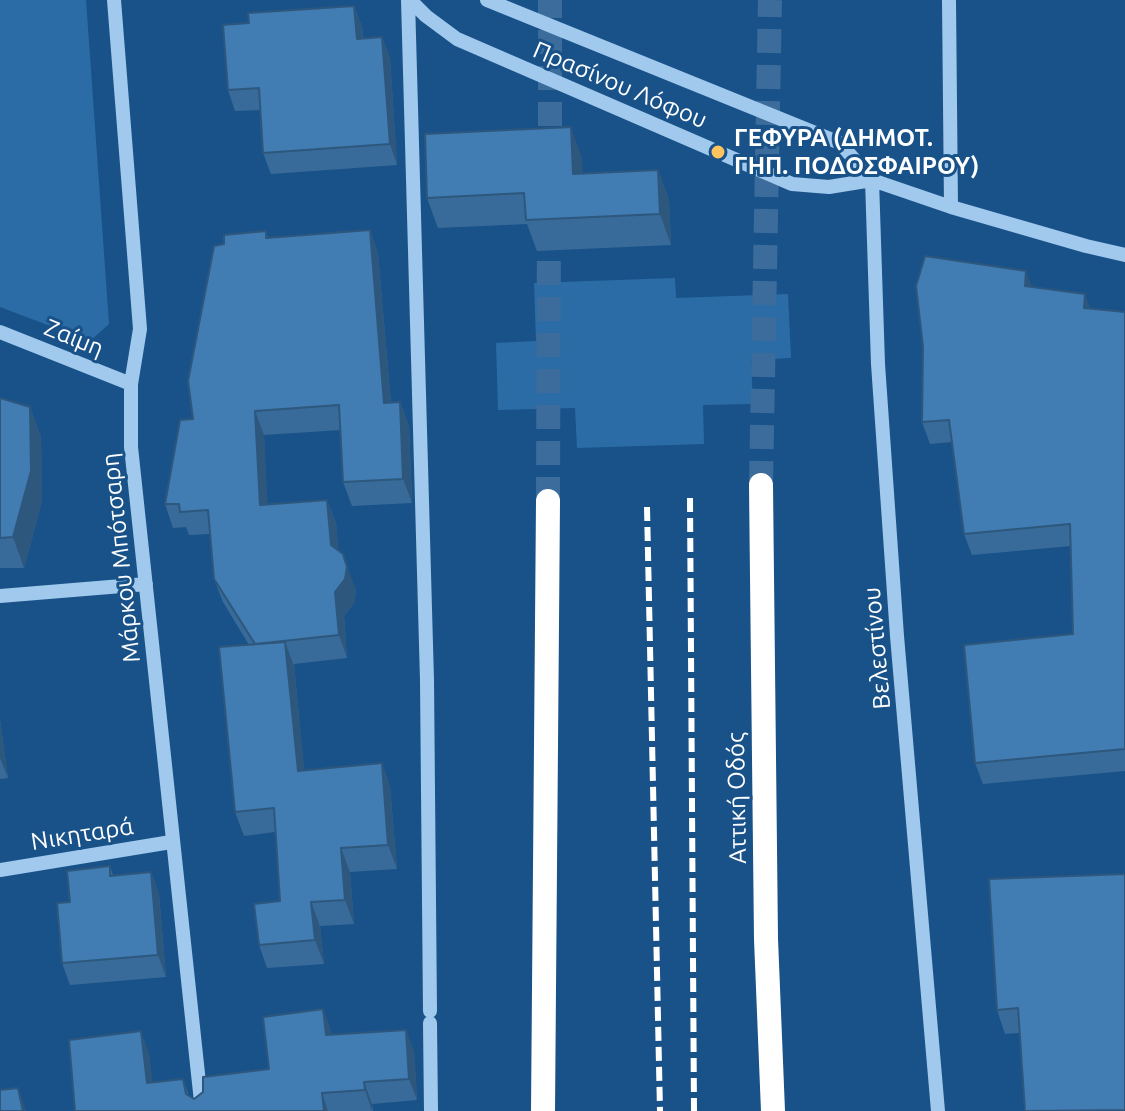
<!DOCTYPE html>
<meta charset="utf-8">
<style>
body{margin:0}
canvas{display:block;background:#185289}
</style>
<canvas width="1125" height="1111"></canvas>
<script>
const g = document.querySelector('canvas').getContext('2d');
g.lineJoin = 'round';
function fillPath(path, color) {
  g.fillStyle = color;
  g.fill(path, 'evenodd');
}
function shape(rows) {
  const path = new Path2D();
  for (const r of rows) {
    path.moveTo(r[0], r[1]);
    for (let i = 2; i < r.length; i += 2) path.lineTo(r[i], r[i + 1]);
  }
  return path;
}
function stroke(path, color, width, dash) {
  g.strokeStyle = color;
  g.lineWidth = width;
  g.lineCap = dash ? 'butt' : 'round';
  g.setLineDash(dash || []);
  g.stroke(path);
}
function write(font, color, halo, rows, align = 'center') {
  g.font = font + ' Ubuntu,sans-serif';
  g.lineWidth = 6;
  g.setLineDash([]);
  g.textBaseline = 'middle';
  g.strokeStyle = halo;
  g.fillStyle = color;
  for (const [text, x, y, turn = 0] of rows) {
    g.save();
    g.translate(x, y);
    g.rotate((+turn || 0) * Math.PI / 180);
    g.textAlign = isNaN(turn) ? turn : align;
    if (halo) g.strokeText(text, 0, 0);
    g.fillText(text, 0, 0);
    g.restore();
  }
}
fillPath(shape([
 [0,0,86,0,109,324,90,341,0,307],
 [675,278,676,298,788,294,791,358,751,360,753,404,703,405,704,444,577,448,575,408,498,410,496,343,536,341,534,283]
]), '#2b6ca7');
stroke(shape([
 [550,162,550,0],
 [761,485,770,0],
 [548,501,549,218]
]), '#3b6c9b', 24, [24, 12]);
stroke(shape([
 [114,0,140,329,131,384,131,447,202,1111],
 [408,0,427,680,430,1011],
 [410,0,426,16,457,39,792,184,829,187,872,180,951,207,1086,246,1125,255],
 [487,0,840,143,872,180],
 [949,0,951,207],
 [872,180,878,364,897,636,938,1111],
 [0,332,131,384],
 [0,596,146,584],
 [0,870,171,842],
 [430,1023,431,1111]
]), '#a0c9ed', 14);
stroke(shape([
 [761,485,766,939,773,1111],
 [543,1111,548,501]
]), '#fff', 24);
stroke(shape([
 [690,498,694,1111],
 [647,507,660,1111]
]), '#fff', 6, [14, 6]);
fillPath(shape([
 [354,6,362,27,363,38,382,37,390,58,397,165,271,174,263,153,260,110,235,111,228,90,249,23],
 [582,158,582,173,658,170,669,200,671,245,537,251,527,224,438,228,427,198],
 [370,230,378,254,391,403,400,402,409,426,412,503,352,506,343,482,341,430,264,435,267,505,327,500,336,523,338,550,356,590,354,603,344,616,347,658,294,664,304,770,382,763,390,787,397,869,350,872,354,924,320,926,324,964,267,968,259,945,280,901,275,832,244,836,235,812,249,645,223,602,214,579,210,534,189,535,186,527,173,528,165,504,193,419,266,231,268,238],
 [1032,287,1091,309,1125,312,1125,771,983,784,975,763,1073,634,1071,546,972,555,964,534,952,442,930,444,922,422],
 [0,398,30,407,41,437,42,501,24,568,0,568],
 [0,720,8,778,0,779],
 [110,866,113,875,151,872,159,894,166,977,70,985,62,963,70,902],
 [1125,874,1125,1111,1025,1111,1019,1033,1005,1034,997,1010],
 [323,1009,331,1034,414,1051,417,1100,372,1104,373,1111,75,1111,149,1053,152,1082,183,1079,189,1096,194,1099,269,1069]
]), '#386b99');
fillPath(shape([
 [354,6,362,27,364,60,357,39],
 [382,37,390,58,397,165,390,144],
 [571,127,582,158,584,204,573,174],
 [658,170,669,200,671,245,660,214],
 [370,230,378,254,393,427,384,403],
 [1026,271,1034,292,1025,286],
 [1085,294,1093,316,1084,308],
 [400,402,409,426,412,503,403,479],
 [30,407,41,437,42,501,24,568,13,537],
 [255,411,264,435,269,529,260,505],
 [327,500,336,523,340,568,331,545],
 [343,554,356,590,354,603,344,616,347,658,339,635,335,592],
 [285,642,294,666,307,794,298,771],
 [0,720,8,778,0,758],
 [382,763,390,787,397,869,388,845],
 [341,848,350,872,354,924,345,900],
 [151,872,159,894,166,977,158,955],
 [311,902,320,926,324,964,315,940],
 [323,1009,331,1031,334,1056,326,1035],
 [406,1030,414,1051,417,1100,409,1079],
 [141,1031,149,1053,155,1104,147,1083],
 [364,1082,372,1104,372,1111,365,1090],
 [18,1088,26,1111,23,1111],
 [322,1093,328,1111,324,1111]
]), '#2e577d');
const building = shape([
 [354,6,357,39,382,37,390,144,263,153,259,88,228,90,223,25,249,23,248,13,354,6],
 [571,127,573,174,658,170,660,214,526,220,524,193,427,198,425,134,571,127],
 [370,230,384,403,400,402,403,479,343,482,339,405,255,411,260,505,327,500,331,545,343,554,347,567,345,579,335,592,339,635,255,644,214,579,208,510,180,512,179,504,165,504,180,420,193,419,188,381,214,246,224,244,224,235,266,231,266,238,370,230],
 [925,256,1026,271,1025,286,1085,294,1084,308,1125,312,1125,749,975,763,964,645,1073,634,1070,524,964,534,949,420,922,422,923,347,916,286,925,256],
 [0,398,30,407,31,471,13,537,0,538,0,398],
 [285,642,298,771,382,763,388,845,341,848,345,900,311,902,315,940,259,945,254,904,280,901,274,808,235,812,219,647,285,642],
 [110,866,110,876,151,872,158,955,62,963,57,903,70,902,67,871,110,866],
 [1125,874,1125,1110,1025,1111,1018,1008,997,1010,989,879,1125,874],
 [323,1009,326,1035,406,1030,409,1079,364,1082,365,1090,322,1093,324,1111,75,1111,69,1040,141,1031,147,1083,183,1079,186,1094,194,1099,203,1092,203,1077,269,1069,263,1017,323,1009],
 [18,1088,23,1111,0,1111,0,1090,18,1088]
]);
fillPath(building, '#417cb2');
stroke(building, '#2e577d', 2);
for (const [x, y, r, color] of [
 [718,152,8,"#ffc45d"]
]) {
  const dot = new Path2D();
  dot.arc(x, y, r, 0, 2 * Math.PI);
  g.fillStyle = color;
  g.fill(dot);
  stroke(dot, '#185289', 3);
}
write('24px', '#fff', '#185289', [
 ["Πρασίνου Λόφου",620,85,23],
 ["Ζαίμη",74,338,22],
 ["Μάρκου Μπότσαρη",121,558,-96],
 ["Βελεστίνου",877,648,-95],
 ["Αττική Οδός",737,798,-91],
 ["Νικηταρά",82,834,-9]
]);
write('bold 24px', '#fff', '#185289', [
 ["ΓΕΦΥΡΑ (ΔΗΜΟΤ.",734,138],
 ["ΓΗΠ. ΠΟΔΟΣΦΑΙΡΟΥ)",734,166]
], 'left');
</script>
